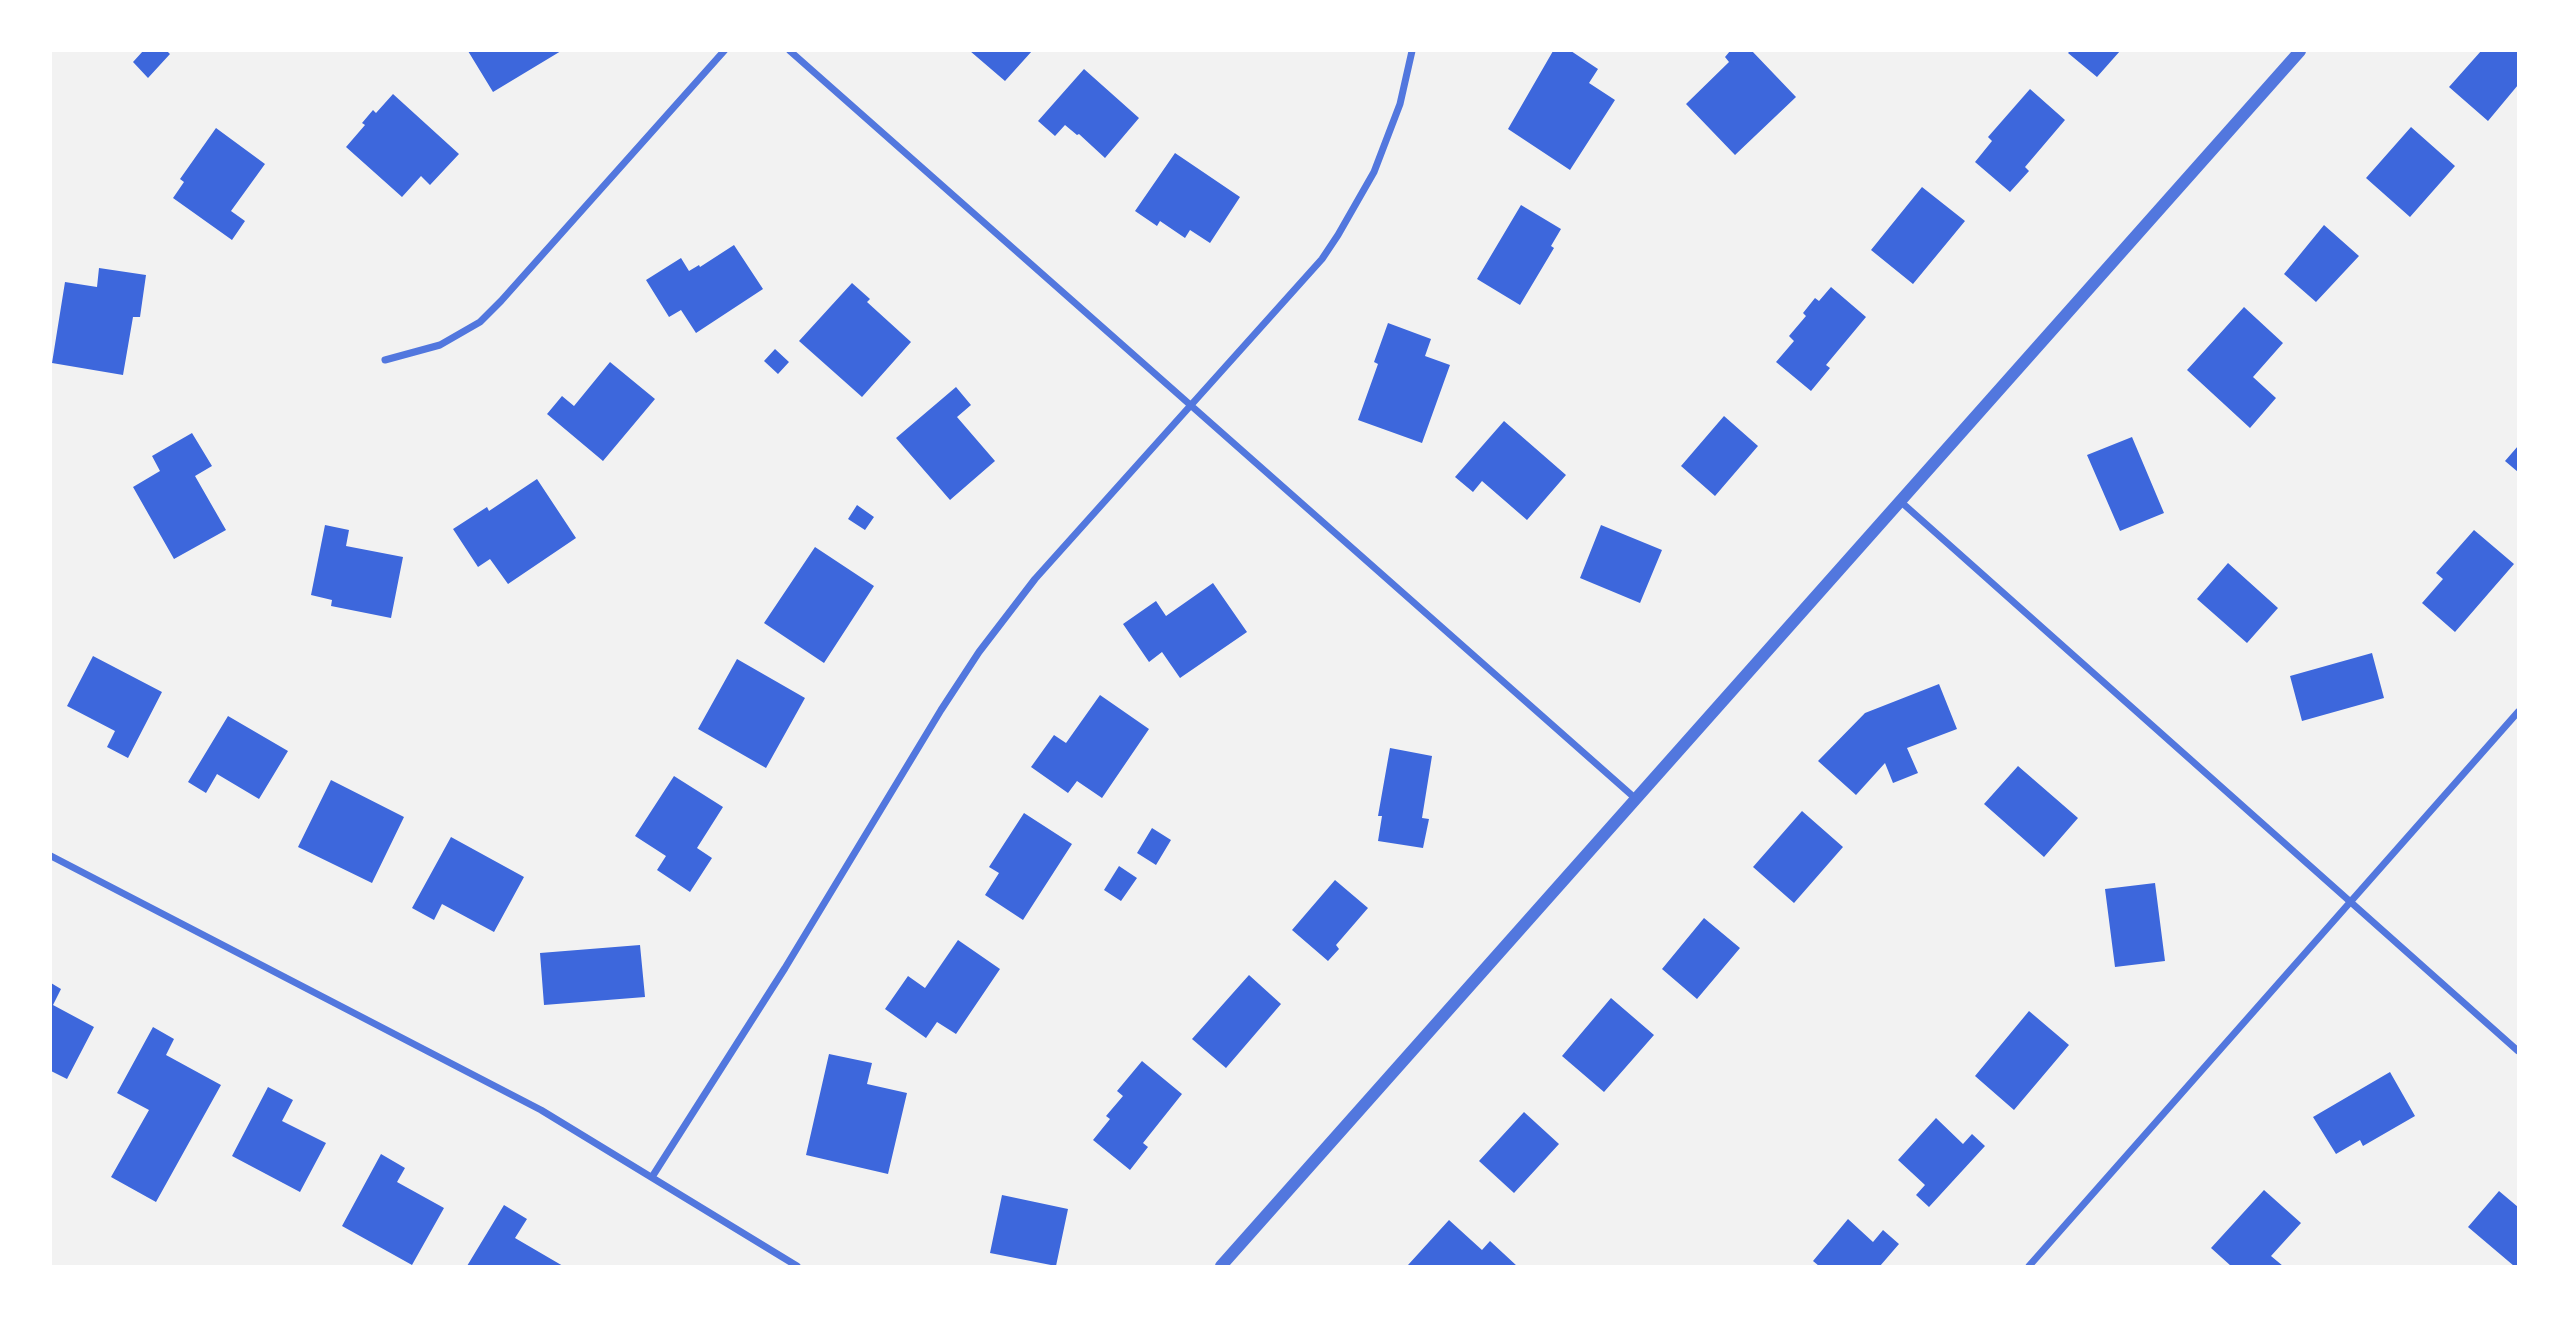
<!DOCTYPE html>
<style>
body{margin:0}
#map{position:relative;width:2569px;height:1317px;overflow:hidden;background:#f2f2f2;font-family:"Times New Roman",serif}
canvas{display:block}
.frame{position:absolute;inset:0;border:52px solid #fff;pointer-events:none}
</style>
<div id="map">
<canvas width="2569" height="1317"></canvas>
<div class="frame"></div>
</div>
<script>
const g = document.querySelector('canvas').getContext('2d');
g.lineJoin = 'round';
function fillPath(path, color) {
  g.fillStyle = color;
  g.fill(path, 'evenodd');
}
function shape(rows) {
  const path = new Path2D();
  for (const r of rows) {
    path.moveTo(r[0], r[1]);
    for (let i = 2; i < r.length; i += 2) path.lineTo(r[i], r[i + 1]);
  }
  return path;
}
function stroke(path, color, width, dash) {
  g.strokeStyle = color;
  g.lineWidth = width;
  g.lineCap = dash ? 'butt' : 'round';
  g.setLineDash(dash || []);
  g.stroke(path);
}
fillPath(shape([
 [143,51,167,51,170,54,148,78,133,62],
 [468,51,561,51,493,92],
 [970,51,1032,51,1005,81],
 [1553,51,1571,51,1598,69,1589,83,1615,100,1570,170,1508,129],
 [1730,51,1752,51,1796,97,1735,155,1686,104,1729,62,1725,57],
 [2070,51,2120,51,2097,77,2068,53],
 [2481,51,2518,51,2518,85,2488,121,2449,87],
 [1084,69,1139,118,1105,158,1079,134,1077,135,1065,125,1055,136,1038,121],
 [2030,89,2065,120,2025,167,2029,171,2010,192,1975,162,1992,141,1988,137],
 [393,94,459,154,430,185,421,176,402,197,346,147,365,125,362,123,373,110,376,113],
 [2411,127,2455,166,2410,217,2366,178],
 [216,128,265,164,231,211,245,221,232,240,173,198,184,182,180,179],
 [1175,153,1240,197,1210,243,1190,230,1185,238,1160,221,1157,226,1135,211],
 [1922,187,1965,221,1913,284,1871,250],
 [1521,205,1561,229,1551,246,1554,248,1520,305,1477,279],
 [2324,225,2359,256,2316,302,2284,274],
 [734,245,763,289,696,333,681,310,669,317,646,280,681,258,689,271,699,265,700,267],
 [99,268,146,275,140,317,133,317,123,375,52,363,65,282,97,287],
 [852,283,870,299,867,302,911,342,862,397,799,341],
 [1831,287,1866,317,1826,365,1830,368,1811,391,1776,362,1794,341,1789,336,1806,316,1803,313,1815,298,1819,301],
 [2244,307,2283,343,2253,377,2276,398,2250,428,2187,370],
 [1388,323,1431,339,1425,356,1450,365,1422,443,1358,420,1378,364,1374,362],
 [775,349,789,362,778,374,764,361],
 [610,362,655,399,603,461,547,414,562,396,574,406],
 [956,387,971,405,957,417,995,461,950,500,896,438],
 [1724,416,1758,446,1715,496,1681,466],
 [1504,421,1566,475,1527,520,1482,481,1473,492,1455,477],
 [192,433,212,466,195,476,226,530,174,559,133,487,160,471,152,456],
 [2132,437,2164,513,2120,531,2087,455],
 [2518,446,2518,472,2505,461],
 [537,479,576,538,508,584,490,559,478,567,453,529,487,507,489,511],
 [857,505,874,517,865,530,848,519],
 [325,525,349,530,346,546,403,557,391,618,331,606,332,600,311,595],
 [1601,525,1662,550,1640,603,1580,578],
 [2474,530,2514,564,2455,632,2422,603,2443,579,2436,573],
 [815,547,874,586,824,663,764,623],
 [2228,563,2278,608,2247,643,2197,599],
 [1213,583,1247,632,1180,678,1162,652,1149,662,1123,624,1156,601,1166,616],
 [2372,653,2384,698,2302,721,2290,676],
 [93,656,162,692,128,758,107,747,115,731,67,706],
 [737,659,805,698,766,768,698,729],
 [1939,684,1957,729,1907,748,1918,773,1893,783,1885,763,1856,795,1818,761,1865,713],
 [1100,695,1149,729,1102,798,1077,781,1068,793,1031,767,1054,735,1066,743],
 [228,716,288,751,259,799,217,774,206,793,188,782],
 [1390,748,1432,756,1422,818,1429,819,1423,848,1378,841,1382,816,1378,816],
 [2018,766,2078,818,2044,857,1984,804],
 [674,776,723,807,697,848,712,858,690,892,657,870,666,856,635,836],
 [331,780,404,817,372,883,298,847],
 [1802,811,1843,847,1794,903,1753,867],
 [1024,813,1072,844,1023,920,985,895,999,873,989,867],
 [1152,828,1171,840,1156,865,1137,853],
 [451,837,524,877,494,932,442,904,434,920,412,908],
 [1119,866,1137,878,1121,901,1104,890],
 [1335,880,1368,908,1336,945,1339,949,1328,961,1292,930],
 [2155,883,2165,961,2115,967,2105,889],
 [1704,918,1740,948,1697,999,1662,969],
 [958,940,1000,969,956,1034,937,1022,926,1038,885,1009,908,976,925,988],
 [640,945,645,997,544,1005,540,953],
 [1249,975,1281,1004,1226,1068,1192,1039],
 [51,983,61,989,53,1005,94,1027,67,1079,51,1071],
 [1611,998,1654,1035,1604,1092,1562,1056],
 [2029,1011,2069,1045,2014,1110,1975,1076],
 [153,1027,174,1039,166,1055,221,1085,156,1202,111,1177,149,1110,117,1093],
 [829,1054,872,1063,867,1084,907,1093,888,1174,806,1155],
 [1142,1061,1182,1094,1143,1143,1148,1147,1130,1170,1093,1140,1110,1119,1106,1116,1123,1096,1117,1091],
 [2390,1072,2415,1116,2363,1146,2360,1140,2336,1154,2313,1117],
 [268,1087,293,1100,282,1121,326,1143,300,1192,232,1156],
 [1524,1112,1559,1144,1514,1193,1479,1161],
 [1936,1118,1963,1144,1972,1134,1985,1146,1929,1207,1916,1195,1925,1185,1898,1160],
 [381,1154,405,1168,397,1182,444,1208,412,1265,342,1226],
 [2264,1190,2301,1223,2271,1256,2283,1266,2231,1266,2211,1248],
 [2499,1191,2518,1207,2518,1266,2514,1266,2468,1227],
 [1002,1195,1068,1209,1056,1266,990,1253],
 [504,1205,527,1219,515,1238,563,1266,467,1266],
 [1848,1219,1873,1242,1883,1230,1899,1244,1880,1266,1819,1266,1813,1261],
 [1449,1220,1482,1250,1490,1241,1517,1266,1409,1266,1408,1265]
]), '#3d67dc');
stroke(shape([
 [790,51,1636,799],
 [385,360,440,345,480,322,501,301,724,51],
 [1900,501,2518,1051],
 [51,856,541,1110,797,1266],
 [652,1177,785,968,941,710,979,652,1035,579,1322,259,1338,235,1374,172,1400,104,1412,51],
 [2029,1266,2518,712]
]), '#5277de', 7);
stroke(shape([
 [1221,1266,2300,51]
]), '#5277de', 12);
</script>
